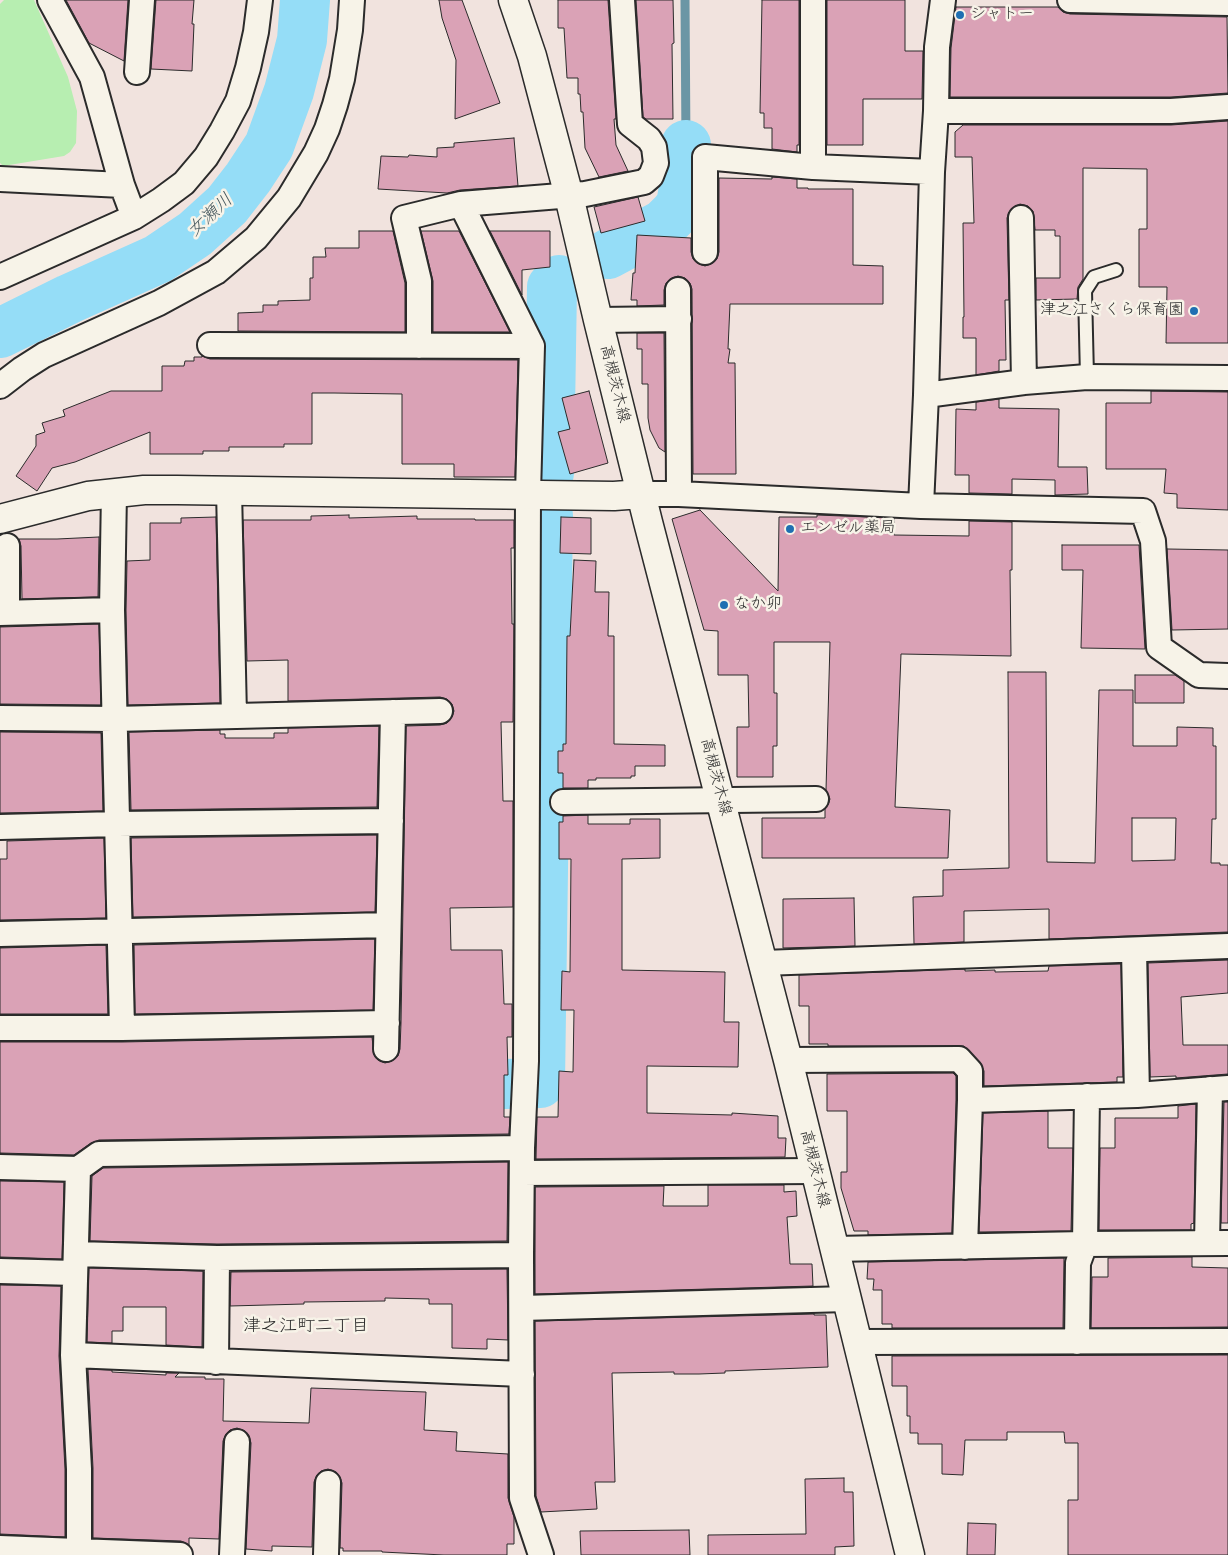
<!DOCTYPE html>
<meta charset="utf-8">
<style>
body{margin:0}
canvas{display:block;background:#f1e3de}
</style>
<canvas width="1228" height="1555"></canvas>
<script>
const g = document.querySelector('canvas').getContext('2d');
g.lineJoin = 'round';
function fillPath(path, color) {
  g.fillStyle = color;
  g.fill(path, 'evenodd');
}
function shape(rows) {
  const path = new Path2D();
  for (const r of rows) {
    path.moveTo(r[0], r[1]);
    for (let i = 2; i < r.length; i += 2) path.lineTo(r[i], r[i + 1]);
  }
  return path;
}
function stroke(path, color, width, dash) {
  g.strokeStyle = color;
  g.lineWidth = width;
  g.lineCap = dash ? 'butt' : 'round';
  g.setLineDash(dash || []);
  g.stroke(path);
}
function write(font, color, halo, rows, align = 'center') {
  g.font = font + ' "Architects Daughter","Klee One",sans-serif';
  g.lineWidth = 5;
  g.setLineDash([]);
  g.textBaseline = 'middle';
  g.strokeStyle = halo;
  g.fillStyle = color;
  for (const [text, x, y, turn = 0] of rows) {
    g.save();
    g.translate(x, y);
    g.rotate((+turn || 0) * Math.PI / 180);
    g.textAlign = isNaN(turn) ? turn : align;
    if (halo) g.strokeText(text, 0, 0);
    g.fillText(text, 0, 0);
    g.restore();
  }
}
fillPath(shape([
 [4,0,34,0,68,77,77,111,76,143,70,152,64,156,3,166,0,163,0,4]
]), '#b7eeb1');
stroke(shape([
 [685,0,686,145]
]), '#6b96a5', 9);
stroke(shape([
 [608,254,664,224,674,214,681,205,684,187,686,145],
 [0,333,69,299,158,259,195,234,227,205,248,178,269,146,289,91,302,40,305,0],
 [549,473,552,287,559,280],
 [435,1086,540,1083,548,515]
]), '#95ddf7', 50);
const building = shape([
 [66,0,128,0,124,61,89,43,66,0],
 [156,0,194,0,192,24,194,24,192,71,151,69,156,0],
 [439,0,462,0,500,103,455,119,456,60,442,18,439,0],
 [558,0,608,0,616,119,614,119,616,145,628,171,599,177,585,148,583,112,581,112,580,94,578,94,578,78,567,78,564,28,558,28,558,0],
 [636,0,673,0,674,43,672,44,673,119,646,119,643,117,636,0],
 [762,0,799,0,799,145,797,145,797,152,772,149,772,128,764,128,764,113,760,113,762,0],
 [827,0,905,0,905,51,923,51,922,99,863,99,863,145,827,145,827,0],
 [956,7,1058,7,1063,12,1070,14,1227,17,1228,93,1171,97,950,97,951,48,956,7],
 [1228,121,1228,343,1166,343,1167,287,1139,287,1139,229,1147,229,1147,169,1083,168,1083,279,1078,287,1077,299,1036,300,1036,278,1060,278,1060,236,1055,236,1055,230,1035,230,1033,211,1028,206,1020,204,1014,207,1009,212,1007,218,1009,300,1005,300,1006,360,999,360,999,371,976,375,976,338,963,338,963,317,964,317,963,223,974,223,972,157,955,157,955,132,963,125,1171,125,1228,121],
 [514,138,518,186,460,190,447,193,378,189,381,156,408,157,409,155,437,157,437,148,454,147,454,143,514,138],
 [772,177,797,179,797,188,808,188,808,189,853,189,853,265,883,266,883,304,730,304,728,349,730,349,728,363,735,363,736,474,693,474,692,289,690,283,685,278,678,276,672,278,666,283,664,290,664,305,637,306,637,300,631,300,633,273,635,273,637,235,691,238,691,252,693,259,699,264,705,266,711,264,717,259,719,252,719,178,772,179,772,177],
 [638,197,645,221,601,233,594,207,638,197],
 [359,231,393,231,405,283,405,332,238,331,238,313,263,312,263,305,278,305,278,301,310,300,310,278,313,278,313,257,326,257,325,248,359,248,359,231],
 [421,231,459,231,510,332,433,332,433,281,421,231],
 [490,231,550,231,550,267,522,270,522,295,490,231],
 [637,333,664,333,665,452,659,448,650,430,648,418,648,384,642,384,642,349,637,349,637,333],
 [202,356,210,359,518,360,515,477,454,477,454,464,402,464,402,394,334,393,312,393,312,444,284,444,284,447,229,447,229,451,203,451,203,454,150,454,150,432,75,462,52,468,37,491,16,476,36,446,36,435,45,432,42,423,65,416,63,410,111,391,162,391,162,366,184,366,185,361,194,361,194,357,202,357,202,356],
 [589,391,608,463,570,474,558,432,570,429,562,398,589,391],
 [1151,391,1228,392,1228,510,1177,508,1177,494,1164,493,1166,469,1106,469,1106,403,1151,403,1151,391],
 [999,399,999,408,1059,409,1058,467,1087,467,1088,494,1055,495,1055,480,1012,479,1012,494,969,493,969,475,955,475,956,409,976,410,976,402,999,399],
 [700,510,778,591,779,517,817,517,817,515,894,518,894,535,969,536,969,521,1012,522,1012,570,1010,570,1011,656,901,654,895,807,950,810,948,858,762,858,762,818,825,818,825,808,828,805,830,799,826,790,830,642,774,642,774,693,777,693,777,746,773,746,773,777,737,777,737,727,749,727,748,675,718,675,718,631,704,630,672,519,700,510],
 [349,515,349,518,417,516,417,519,475,519,475,520,514,520,514,548,511,548,512,624,514,624,513,722,501,722,503,801,513,801,513,907,450,908,451,950,502,950,504,1004,512,1004,512,1037,507,1037,508,1075,504,1075,504,1117,510,1117,509,1134,99,1140,91,1143,74,1155,0,1153,0,1042,122,1042,372,1037,374,1055,378,1060,385,1063,392,1061,398,1056,400,1049,401,1023,406,726,440,725,447,723,452,717,454,711,452,704,447,699,440,697,288,701,288,660,247,661,243,520,311,520,311,516,349,515],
 [216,517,220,703,128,705,126,610,127,561,150,560,150,523,181,523,181,518,216,517],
 [561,517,591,518,591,554,560,553,561,517],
 [99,537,98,597,22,599,21,546,19,539,57,539,99,537],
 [1062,545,1139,545,1145,649,1081,648,1083,570,1062,570,1062,545],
 [1167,549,1228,550,1228,629,1172,630,1167,549],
 [574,560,596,561,595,592,609,592,608,636,614,636,614,744,665,745,665,766,635,766,635,776,631,776,631,778,596,778,596,780,588,780,588,788,563,788,563,773,558,773,558,751,563,751,563,744,566,744,567,636,570,636,574,560],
 [99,624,101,705,0,704,0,627,99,624],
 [1008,672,1046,672,1047,862,1095,863,1099,690,1133,690,1133,746,1177,746,1177,727,1213,728,1213,746,1216,746,1216,819,1212,819,1211,863,1220,863,1220,865,1228,865,1228,932,1049,939,1049,909,964,911,964,942,914,944,913,897,943,896,943,870,1009,868,1008,672],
 [1132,818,1176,818,1175,860,1132,861,1132,818],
 [1135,675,1175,675,1184,681,1184,703,1135,703,1135,675],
 [379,726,377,807,131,810,129,732,220,730,220,734,225,734,225,738,274,738,274,733,288,733,288,728,379,726],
 [0,732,101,733,103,811,0,813,0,732],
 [588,815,588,824,630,824,630,819,660,819,660,858,622,859,622,970,725,972,724,1022,739,1022,738,1067,647,1066,647,1113,732,1115,732,1113,778,1116,778,1138,786,1138,785,1157,536,1159,537,1117,558,1117,559,1071,573,1072,574,1010,561,1010,562,971,570,972,571,859,559,859,559,822,563,822,563,816,588,815],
 [377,835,375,912,133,917,131,838,377,835],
 [104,838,106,918,0,920,0,859,7,859,7,841,104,838],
 [854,898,855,946,783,948,783,899,854,898],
 [375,939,373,1010,135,1014,134,945,375,939],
 [106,945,108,1014,0,1014,0,948,106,945],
 [1228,960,1228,993,1181,997,1183,1045,1228,1045,1228,1074,1176,1078,1176,1076,1150,1077,1148,963,1228,960],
 [1121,964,1123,1077,1117,1077,1117,1082,984,1086,984,1071,980,1062,964,1046,828,1046,828,1044,809,1044,809,1006,799,1006,799,975,965,969,965,971,995,970,995,972,1048,971,1049,966,1121,964],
 [953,1073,956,1076,956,1100,952,1233,868,1235,868,1231,854,1231,841,1188,841,1172,847,1172,847,1111,827,1111,827,1074,953,1073],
 [1224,1102,1228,1102,1228,1223,1221,1223,1224,1102],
 [1196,1104,1194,1223,1191,1224,1191,1230,1099,1230,1100,1148,1115,1148,1115,1118,1178,1118,1178,1106,1196,1104],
 [1048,1111,1048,1148,1073,1148,1071,1231,979,1232,983,1113,1048,1111],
 [508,1162,507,1241,217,1244,90,1241,92,1176,103,1168,508,1162],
 [0,1181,64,1182,62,1259,0,1257,0,1181],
 [708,1185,784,1185,784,1192,796,1191,797,1216,787,1217,790,1264,812,1264,813,1286,535,1294,535,1187,664,1186,663,1206,708,1206,708,1185],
 [1192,1257,1192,1267,1228,1268,1228,1327,1091,1328,1092,1277,1108,1277,1108,1258,1192,1257],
 [1064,1258,1063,1328,892,1328,892,1324,882,1324,882,1290,873,1290,874,1279,867,1279,868,1262,1064,1258],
 [89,1268,203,1271,202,1347,166,1345,166,1307,123,1307,123,1331,112,1331,112,1343,87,1342,89,1268],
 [507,1269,508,1340,487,1339,487,1349,452,1348,452,1304,429,1304,429,1299,385,1298,385,1301,304,1302,304,1304,230,1306,231,1272,507,1269],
 [0,1285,61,1286,59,1356,65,1469,65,1537,0,1534,0,1285],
 [814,1314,814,1315,826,1315,828,1367,725,1371,725,1373,699,1374,674,1374,674,1372,612,1373,615,1482,595,1482,597,1509,541,1512,536,1496,535,1321,814,1314],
 [1228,1355,1228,1555,1068,1555,1068,1500,1078,1500,1078,1443,1065,1443,1064,1432,1007,1432,1007,1440,965,1440,963,1475,942,1474,942,1444,918,1444,918,1433,910,1433,910,1416,907,1416,907,1386,892,1386,892,1356,1228,1355],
 [88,1369,112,1370,112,1372,166,1375,166,1373,179,1373,175,1377,205,1377,205,1379,224,1379,223,1421,309,1423,311,1388,426,1392,424,1430,457,1432,456,1451,508,1454,508,1498,514,1517,514,1544,507,1544,507,1555,444,1555,382,1552,382,1551,343,1551,343,1548,340,1548,342,1483,340,1477,336,1472,328,1469,321,1471,317,1475,314,1482,312,1547,272,1546,272,1551,246,1549,251,1443,249,1436,245,1431,237,1428,230,1430,226,1434,223,1441,219,1539,189,1538,189,1545,181,1541,93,1538,93,1468,88,1369],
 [844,1478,844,1492,853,1492,854,1546,835,1547,835,1555,708,1555,708,1535,806,1534,805,1479,844,1478],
 [968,1523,996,1524,995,1555,967,1555,968,1523],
 [689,1530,690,1555,581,1555,580,1531,689,1530]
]);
fillPath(building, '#daa2b6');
stroke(building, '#2b2b2b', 1);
const lane = shape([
 [1087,377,1085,291,1094,277,1116,270]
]);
const street = shape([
 [50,0,92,77,122,185,134,217],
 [813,0,813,167],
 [1070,0,1228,3],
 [137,72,142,0],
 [936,111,1171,111,1228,107],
 [0,179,122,185],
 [461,204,532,346,528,494,526,1061,522,1148,521,1255,522,1498,541,1555],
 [1021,218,1024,382],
 [705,252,705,157,813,167,932,172],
 [0,277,134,217,161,200,184,183,206,157,222,131,238,101,248,68,256,32,260,0],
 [678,290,679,494],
 [598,320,679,319],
 [210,345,532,346],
 [419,346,419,281,404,218,461,204,585,194,644,182,651,176,656,163,654,147,649,139,630,124,622,0],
 [0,386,22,369,44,355,159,303,216,272,256,238,289,198,316,153,327,129,335,105,342,79,350,30,352,0],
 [926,395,1024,382,1087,377,1228,378],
 [229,490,234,716],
 [114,492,112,610,122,1028],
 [641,494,679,494,921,506,926,395,932,172,936,111,937,47,943,0],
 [921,506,1143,511,1153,541,1159,647,1199,675,1228,676],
 [7,546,7,612],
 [0,613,112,610],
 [0,718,114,719,440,711],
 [563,802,816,799],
 [0,827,117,824,391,821],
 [0,934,388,925],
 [1134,950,1137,1095],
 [763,963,1228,946],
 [0,1028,122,1028,387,1023],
 [386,1049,393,712],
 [788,1060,959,1059,970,1071,970,1100,965,1247],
 [970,1100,1137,1095,1228,1088],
 [0,1167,78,1169,99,1154,522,1148],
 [78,1169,73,1355,79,1469,79,1555],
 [522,1173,815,1171],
 [1207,1243,1210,1089],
 [834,1249,1085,1244,1228,1243],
 [76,1254,217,1258,521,1255],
 [0,1271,75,1273],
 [522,1308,847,1299],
 [857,1342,1228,1341],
 [1077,1342,1078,1263,1085,1244,1087,1096],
 [73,1355,522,1374],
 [216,1362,217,1258],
 [0,1548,180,1555],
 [232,1555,237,1442],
 [326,1555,328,1483]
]);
const secondary = shape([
 [513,0,532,56,569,196,598,320,648,522,788,1060,910,1555],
 [0,519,88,496,144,490,177,490,614,496,641,494]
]);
stroke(lane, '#2b2b2b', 16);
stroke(street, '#2b2b2b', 28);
stroke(secondary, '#2b2b2b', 31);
stroke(lane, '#f7f3e8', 12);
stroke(street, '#f7f3e8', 24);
stroke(secondary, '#f7f3e8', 28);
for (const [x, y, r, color] of [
 [960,15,5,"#1f6fb2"],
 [1194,311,5,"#1f6fb2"],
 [790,529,5,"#1f6fb2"],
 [724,605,5,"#1f6fb2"]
]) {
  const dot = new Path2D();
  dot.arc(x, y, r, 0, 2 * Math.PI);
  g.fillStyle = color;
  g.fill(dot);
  stroke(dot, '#f7f3e8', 2);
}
write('16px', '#2b2b2b', '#f7f3e8', [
 ["シャトー",970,15],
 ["津之江さくら保育園",1184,311,"right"],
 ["エンゼル薬局",800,529],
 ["なか卯",734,605]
], 'left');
write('16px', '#2b2b2b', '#f7f3e8', [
 ["高槻茨木線",614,384,76],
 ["高槻茨木線",715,777,75],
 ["高槻茨木線",814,1169,76]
]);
write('italic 18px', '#46585e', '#f7f3e8', [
 ["女瀬川",211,216,-43]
]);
write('18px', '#2b2b2b', '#f7f3e8', [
 ["津之江町二丁目",306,1327]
]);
</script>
